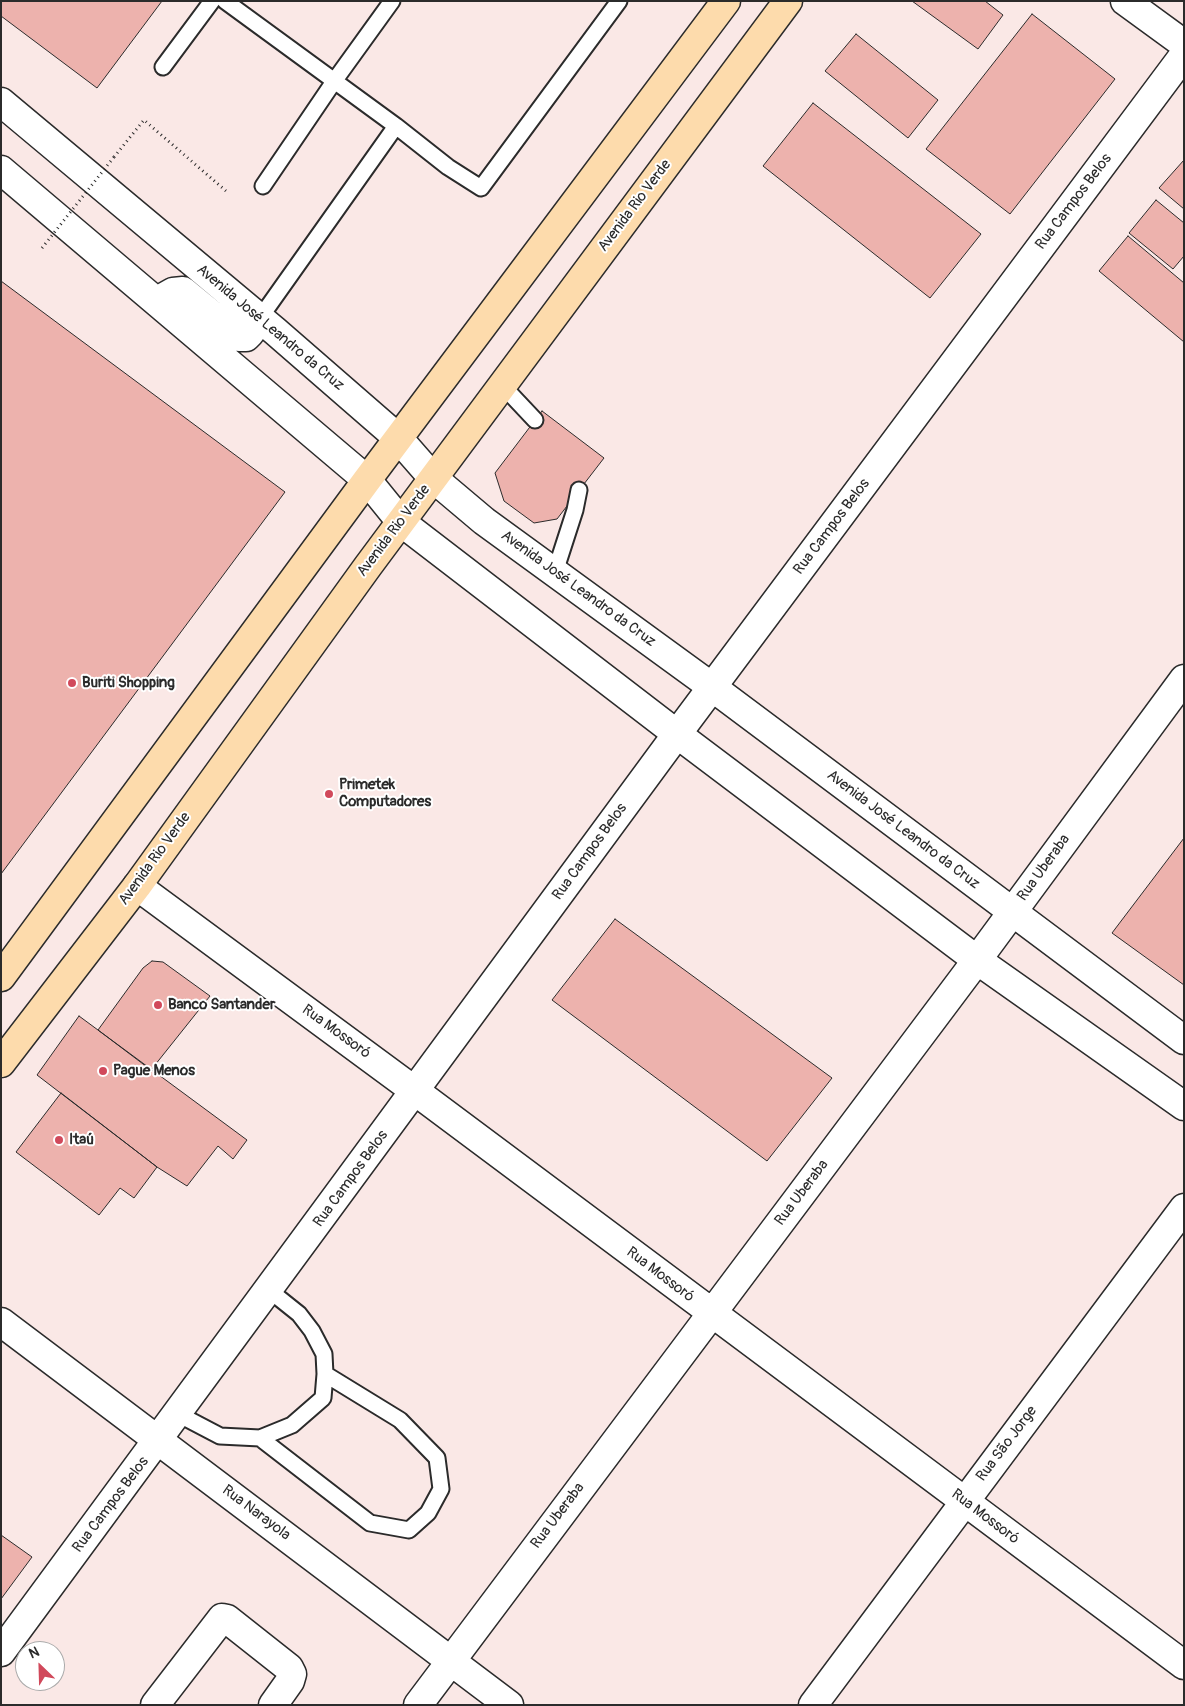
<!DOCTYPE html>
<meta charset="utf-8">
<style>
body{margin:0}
#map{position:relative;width:1185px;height:1706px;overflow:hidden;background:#fae8e6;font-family:Pangolin,sans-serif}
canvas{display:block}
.frame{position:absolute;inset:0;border:2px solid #2b2b2b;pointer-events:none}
.north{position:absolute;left:15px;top:1641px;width:50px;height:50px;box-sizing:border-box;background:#fff;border:1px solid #aaa;border-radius:50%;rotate:336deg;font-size:14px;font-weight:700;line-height:20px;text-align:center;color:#2b2b2b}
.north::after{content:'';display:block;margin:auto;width:18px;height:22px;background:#d1495b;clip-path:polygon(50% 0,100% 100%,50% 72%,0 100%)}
</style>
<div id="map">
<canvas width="1185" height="1706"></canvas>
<div class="frame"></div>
<div class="north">N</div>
</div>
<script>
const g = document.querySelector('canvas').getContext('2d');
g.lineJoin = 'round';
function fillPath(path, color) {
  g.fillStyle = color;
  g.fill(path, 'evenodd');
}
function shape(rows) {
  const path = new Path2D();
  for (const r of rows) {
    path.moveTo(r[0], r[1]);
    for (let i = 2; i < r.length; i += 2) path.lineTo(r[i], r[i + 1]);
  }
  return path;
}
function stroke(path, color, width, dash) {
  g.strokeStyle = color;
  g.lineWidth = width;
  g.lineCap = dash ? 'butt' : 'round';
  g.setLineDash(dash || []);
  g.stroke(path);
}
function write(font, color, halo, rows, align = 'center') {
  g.font = font + ' Pangolin,sans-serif';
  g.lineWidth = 4;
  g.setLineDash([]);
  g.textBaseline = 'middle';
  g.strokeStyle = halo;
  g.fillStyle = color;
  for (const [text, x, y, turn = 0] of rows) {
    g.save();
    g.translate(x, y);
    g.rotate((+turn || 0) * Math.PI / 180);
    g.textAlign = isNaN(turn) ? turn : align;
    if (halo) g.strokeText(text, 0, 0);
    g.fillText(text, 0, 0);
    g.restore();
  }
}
const building = shape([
 [1,1,162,1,97,88,1,16,1,1],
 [912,1,985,1,1003,15,978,49,912,1],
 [1032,14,1115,79,1010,214,926,149,1032,14],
 [856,34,938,100,908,138,825,71,856,34],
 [813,103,981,234,930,298,763,166,813,103],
 [1184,160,1184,209,1159,188,1184,160],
 [1156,200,1184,223,1184,256,1173,269,1129,233,1156,200],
 [1128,236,1184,283,1184,342,1099,271,1128,236],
 [1,281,285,492,1,874,1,281],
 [542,411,604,458,557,519,534,523,504,501,495,473,542,411],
 [1184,838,1184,985,1112,933,1184,838],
 [615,919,832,1078,767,1161,552,1000,615,919],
 [152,961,163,962,210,996,151,1070,98,1030,143,968,152,961],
 [79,1016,247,1140,233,1159,218,1146,187,1186,157,1167,37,1075,79,1016],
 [61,1093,157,1167,134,1198,120,1188,99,1215,16,1152,61,1093],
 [1,1535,32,1557,1,1599,1,1535]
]);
fillPath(building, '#edb2ad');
stroke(building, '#2b2b2b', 1);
const service = shape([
 [225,1,396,126,448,167,481,188,619,1],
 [163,67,212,1],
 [263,186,335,80,392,1],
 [260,318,396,126],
 [502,385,535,420],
 [555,572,575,510,579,490],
 [178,1414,220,1436,260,1438,292,1425,323,1398,325,1374,324,1354,312,1331,299,1314,269,1290],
 [260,1438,370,1523,409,1530,428,1513,441,1489,437,1458,400,1420,325,1374]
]);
const minor = shape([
 [1125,1,1184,44],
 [137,886,415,1091,1184,1665],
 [1,1322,509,1705],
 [1,1652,677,734,1184,55],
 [155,1705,222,1618,227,1619,289,1668,292,1674,290,1681,273,1705],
 [418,1705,977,960,1184,679],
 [813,1705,1184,1208]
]);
const tertiary = shape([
 [1,102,275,331,398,438,433,478,484,521,712,687,1184,1040],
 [1,170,367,480,401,522,677,734,977,960,1184,1106],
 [157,301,173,292,183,291,239,337,246,337,250,333,260,318]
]);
const primary = shape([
 [1,977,367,480,726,1],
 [1,1063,137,886,368,566,788,1]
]);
stroke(service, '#2b2b2b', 19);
stroke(minor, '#2b2b2b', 31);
stroke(tertiary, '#2b2b2b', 31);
stroke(primary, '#2b2b2b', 31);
stroke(shape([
 [114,157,144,120,226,191]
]), '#2b2b2b', 3, [1, 4]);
stroke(service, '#fff', 15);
stroke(minor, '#fff', 28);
stroke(tertiary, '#fff', 28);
stroke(primary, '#fddbac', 28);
stroke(shape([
 [42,248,114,157]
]), '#2b2b2b', 3, [1, 4]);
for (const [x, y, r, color] of [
 [72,683,5,"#d1495b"],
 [329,794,5,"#d1495b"],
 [158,1005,5,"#d1495b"],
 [103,1071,5,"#d1495b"],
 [59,1140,5,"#d1495b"]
]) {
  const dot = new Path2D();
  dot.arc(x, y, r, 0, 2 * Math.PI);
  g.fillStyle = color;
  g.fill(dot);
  stroke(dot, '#fff', 2);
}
write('15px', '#2b2b2b', '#fff', [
 ["Rua Campos Belos",1074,202,-53],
 ["Avenida Rio Verde",635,206,-53],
 ["Avenida José Leandro da Cruz",270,328,40],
 ["Rua Campos Belos",832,527,-53],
 ["Avenida Rio Verde",394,531,-53],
 ["Avenida José Leandro da Cruz",578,589,36],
 ["Avenida José Leandro da Cruz",903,830,37],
 ["Rua Campos Belos",590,852,-54],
 ["Avenida Rio Verde",155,859,-54],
 ["Rua Uberaba",1044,868,-54],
 ["Rua Mossoró",336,1032,36],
 ["Rua Campos Belos",351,1179,-54],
 ["Rua Uberaba",802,1193,-53],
 ["Rua Mossoró",660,1275,37],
 ["Rua São Jorge",1007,1444,-53],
 ["Rua Campos Belos",111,1505,-53],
 ["Rua Narayola",256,1513,37],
 ["Rua Uberaba",558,1516,-53],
 ["Rua Mossoró",985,1517,37]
]);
write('bold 15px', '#2b2b2b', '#fff', [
 ["Buriti Shopping",82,683],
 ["Primetek",339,785],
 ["Computadores",339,802],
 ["Banco Santander",168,1005],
 ["Pague Menos",113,1071],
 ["Itaú",69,1140]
], 'left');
</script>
